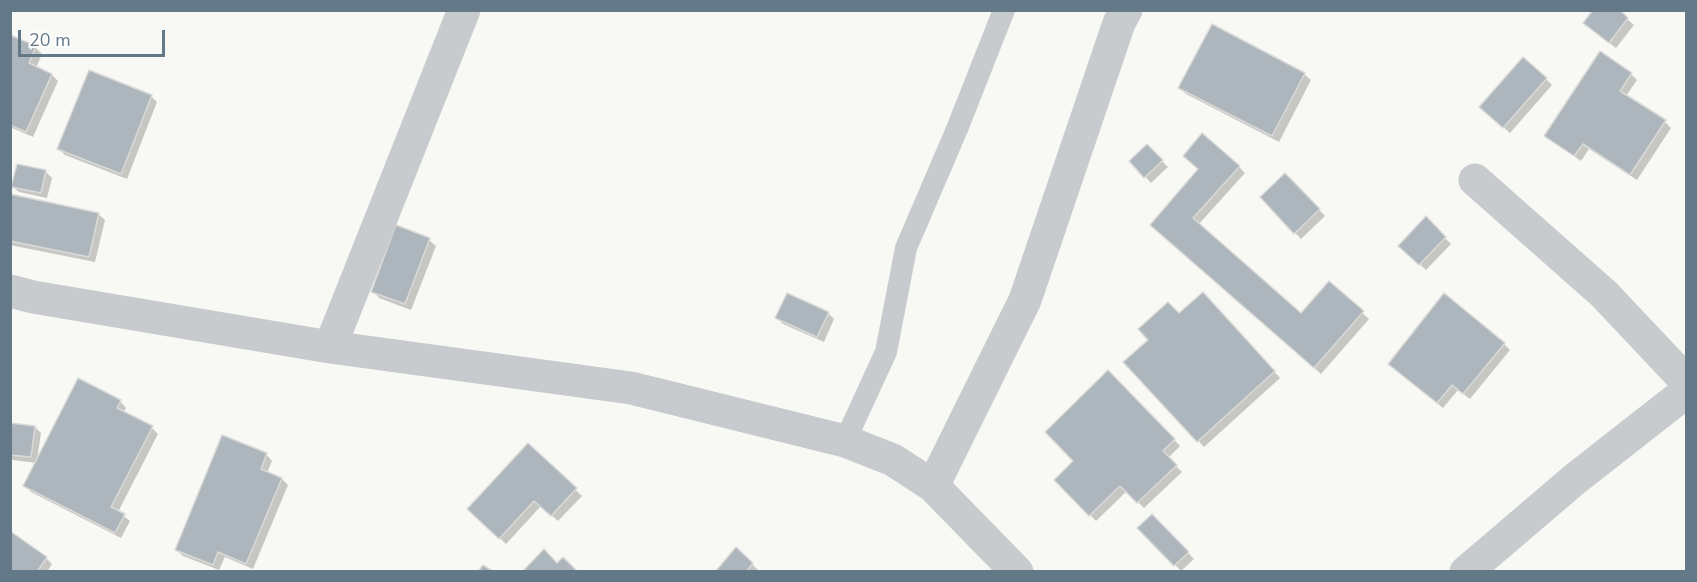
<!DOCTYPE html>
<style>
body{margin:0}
#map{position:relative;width:1697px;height:582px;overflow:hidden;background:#f8f8f4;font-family:"Nunito Sans",sans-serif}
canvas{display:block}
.frame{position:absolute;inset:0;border:12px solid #647988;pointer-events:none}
.scale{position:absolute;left:18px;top:30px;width:147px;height:27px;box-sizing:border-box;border:3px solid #647988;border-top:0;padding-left:8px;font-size:18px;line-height:21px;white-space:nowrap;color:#647988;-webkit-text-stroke:4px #fff;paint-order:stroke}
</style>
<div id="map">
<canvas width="1697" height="582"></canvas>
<div class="frame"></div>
<div class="scale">20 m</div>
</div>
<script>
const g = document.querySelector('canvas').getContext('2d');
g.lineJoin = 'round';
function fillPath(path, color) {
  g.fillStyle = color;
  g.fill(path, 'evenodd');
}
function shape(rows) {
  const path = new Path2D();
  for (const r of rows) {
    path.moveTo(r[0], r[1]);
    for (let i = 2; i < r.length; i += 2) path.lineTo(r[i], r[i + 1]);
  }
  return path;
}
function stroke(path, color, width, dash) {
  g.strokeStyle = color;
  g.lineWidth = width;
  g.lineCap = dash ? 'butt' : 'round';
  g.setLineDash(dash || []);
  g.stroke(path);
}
fillPath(shape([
 [1627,19,1634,25,1616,48,1591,29],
 [10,36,36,48,42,54,36,68,52,75,58,81,33,137,10,127],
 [1304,74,1311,80,1279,142,1186,94,1180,88],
 [1631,74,1637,80,1626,96,1665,122,1671,128,1637,180,1589,149,1581,161,1546,136],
 [1546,79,1552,85,1510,133,1487,113],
 [151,96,157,102,127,179,65,155,59,149],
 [1147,146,1168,167,1151,183,1131,161],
 [18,165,46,172,52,178,47,198,19,192,12,186],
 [1239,167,1245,173,1198,225,1301,315,1329,283,1369,319,1321,374,1158,231],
 [1285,175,1325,216,1301,239,1262,197],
 [10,195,98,214,105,220,95,262,10,245],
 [1426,219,1451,244,1426,270,1400,246],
 [429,240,436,246,411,310,379,298,373,291],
 [1209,300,1280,378,1204,447,1126,362,1179,315],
 [828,313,834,319,824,342,783,324,777,318],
 [1504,344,1510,350,1470,399,1458,390,1443,408,1396,370],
 [1108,372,1180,446,1168,458,1182,472,1144,508,1127,491,1096,521,1056,480,1075,461],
 [120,401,126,408,123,413,152,428,158,434,118,512,130,521,121,538,31,492,25,486,37,463,13,460,10,457,10,427,35,427,41,433,37,460],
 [528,445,582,496,558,521,541,506,506,544,469,509],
 [266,454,272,461,267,473,282,479,288,485,253,569,225,557,219,570,183,556,176,550],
 [1152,516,1194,559,1181,571,1140,528],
 [46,558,52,564,47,572,10,572],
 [752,564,758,570,757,572,717,572]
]), '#0003');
const building = shape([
 [1593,10,1620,10,1628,18,1609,43,1583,23,1593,10],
 [1212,24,1305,73,1272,136,1178,88,1212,24],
 [10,35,36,46,29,63,52,74,26,132,10,125,10,35],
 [1600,51,1632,73,1620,91,1666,120,1630,175,1583,144,1574,156,1544,136,1600,51],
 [1523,57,1547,78,1503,128,1479,107,1523,57],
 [89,70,152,95,121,174,57,149,89,70],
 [1202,133,1240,166,1193,218,1301,313,1329,281,1364,311,1314,368,1150,225,1198,169,1183,156,1202,133],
 [1147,144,1163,160,1144,178,1129,161,1147,144],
 [17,164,46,170,41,193,11,187,17,164],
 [1285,173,1320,209,1294,234,1260,197,1285,173],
 [10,194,99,213,89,257,10,241,10,194],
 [1426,216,1446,237,1419,265,1398,246,1426,216],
 [396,225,430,238,405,304,371,292,396,225],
 [1203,292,1275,371,1197,442,1123,362,1148,340,1138,329,1168,302,1179,313,1203,292],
 [787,293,829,312,817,337,775,318,787,293],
 [1444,293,1505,343,1463,394,1452,385,1437,403,1388,364,1444,293],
 [1108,370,1175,439,1163,451,1177,465,1137,503,1120,486,1089,516,1054,480,1073,461,1045,432,1108,370],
 [78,378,121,400,117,408,153,426,111,507,125,514,115,533,23,486,78,378],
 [10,423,35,426,31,457,10,455,10,423],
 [222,435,267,453,261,469,282,478,246,564,218,552,213,565,175,550,222,435],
 [528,443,577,488,551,516,534,501,499,539,467,509,528,443],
 [1152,514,1189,552,1174,566,1137,528,1152,514],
 [10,531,47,557,37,572,10,572,10,531],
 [736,547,753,563,746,572,715,572,736,547],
 [544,549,557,563,563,557,578,572,522,572,544,549],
 [483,565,494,572,478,572,483,565]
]);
fillPath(building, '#adb6bc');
stroke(building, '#d9d9d7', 1.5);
stroke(shape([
 [845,441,886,352,906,248,957,129,1004,10]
]), '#c7cbce', 22);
stroke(shape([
 [1475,180,1604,294,1686,381],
 [10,291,33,297,330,347,631,388,845,441,893,460,933,486,1017,572],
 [330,347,464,10],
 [933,486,1025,300,1119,23,1126,10],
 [1466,572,1575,479,1686,392]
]), '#c7cbce', 33);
</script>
